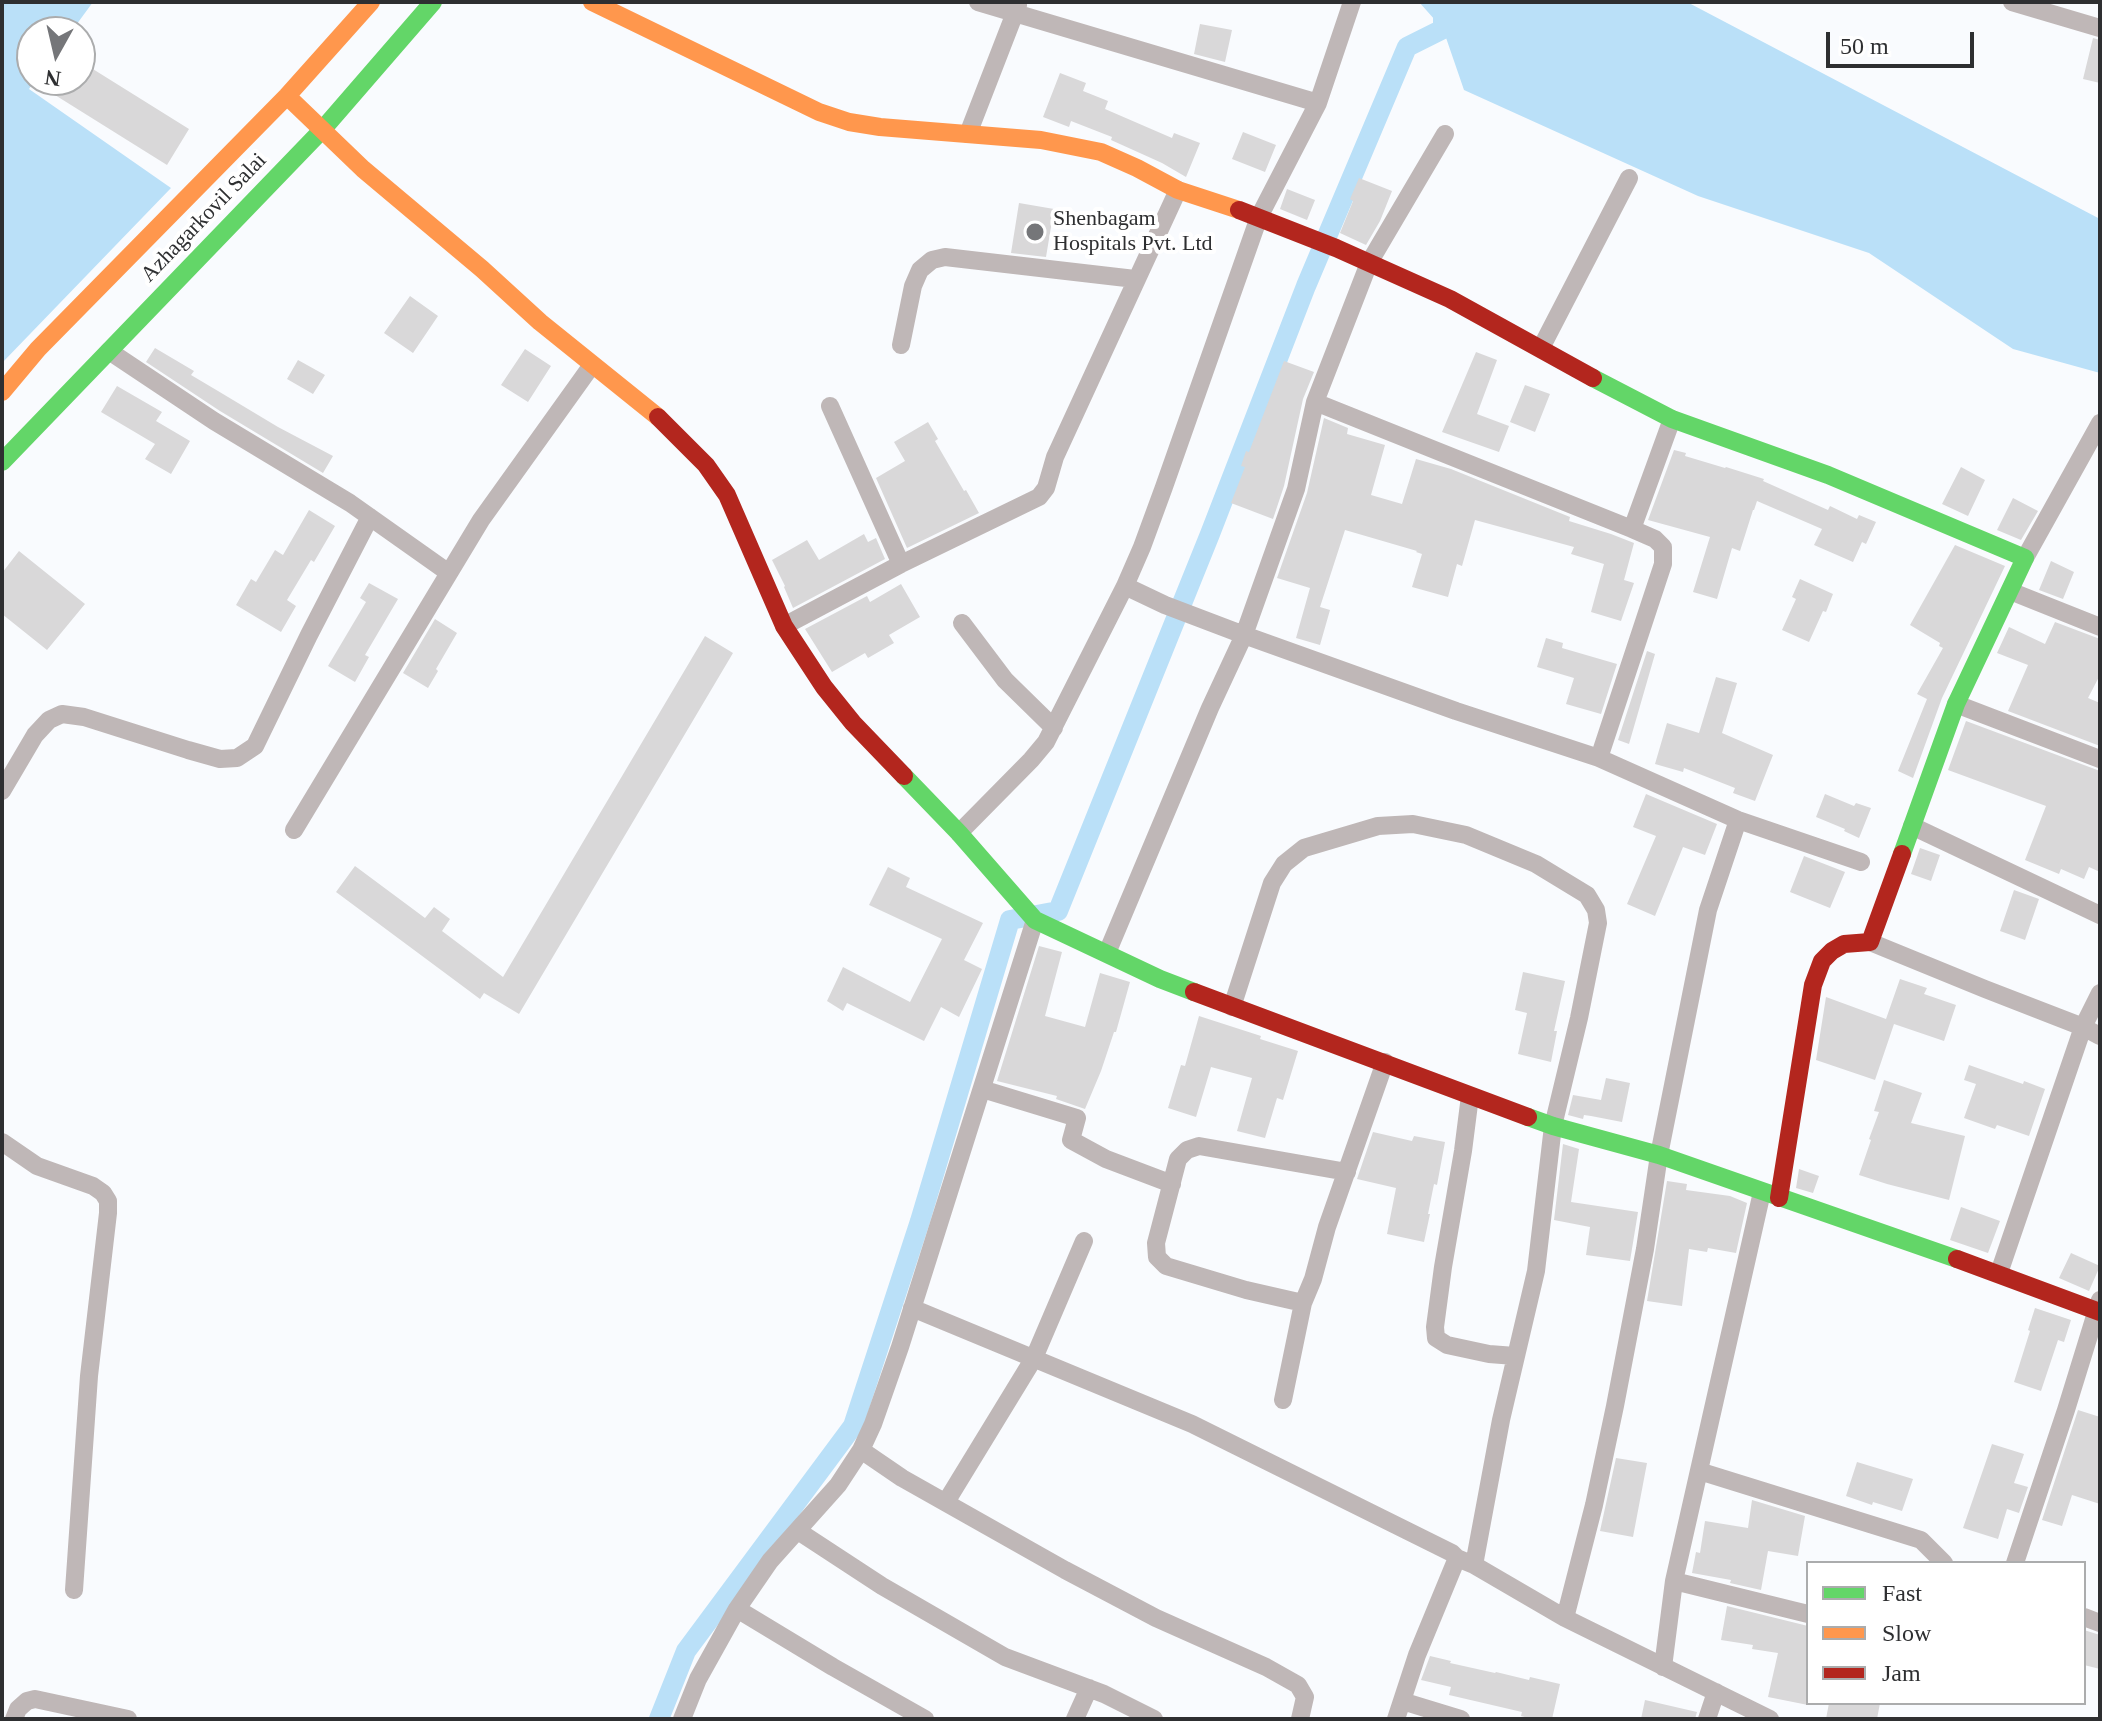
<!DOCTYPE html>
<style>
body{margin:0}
#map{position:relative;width:2102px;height:1721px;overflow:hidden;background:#f9fbfe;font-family:Georgia,serif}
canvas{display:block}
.frame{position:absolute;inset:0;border:4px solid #2e2f31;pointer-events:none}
.legend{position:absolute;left:1806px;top:1561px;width:280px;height:144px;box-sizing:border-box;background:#fff;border:2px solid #abacad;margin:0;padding:10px 14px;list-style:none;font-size:24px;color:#2e2f31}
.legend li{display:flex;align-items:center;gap:16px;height:40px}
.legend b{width:40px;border:2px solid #abacad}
.north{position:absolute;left:16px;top:16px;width:80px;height:80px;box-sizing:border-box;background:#fff;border:2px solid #abacad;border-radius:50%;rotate:188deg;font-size:22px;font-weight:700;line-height:32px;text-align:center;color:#2e2f31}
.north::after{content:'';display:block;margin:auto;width:28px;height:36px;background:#757679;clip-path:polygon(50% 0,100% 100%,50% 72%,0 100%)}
.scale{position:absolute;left:1826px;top:32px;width:148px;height:36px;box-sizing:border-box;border:4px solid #2e2f31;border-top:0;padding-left:10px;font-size:24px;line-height:28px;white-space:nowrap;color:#2e2f31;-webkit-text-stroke:6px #fff;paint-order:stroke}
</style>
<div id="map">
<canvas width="2102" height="1721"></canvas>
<div class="frame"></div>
<ul class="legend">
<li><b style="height:10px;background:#63d668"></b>Fast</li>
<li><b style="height:10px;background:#ff974d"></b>Slow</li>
<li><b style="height:10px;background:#b3261e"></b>Jam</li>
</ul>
<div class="north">N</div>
<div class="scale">50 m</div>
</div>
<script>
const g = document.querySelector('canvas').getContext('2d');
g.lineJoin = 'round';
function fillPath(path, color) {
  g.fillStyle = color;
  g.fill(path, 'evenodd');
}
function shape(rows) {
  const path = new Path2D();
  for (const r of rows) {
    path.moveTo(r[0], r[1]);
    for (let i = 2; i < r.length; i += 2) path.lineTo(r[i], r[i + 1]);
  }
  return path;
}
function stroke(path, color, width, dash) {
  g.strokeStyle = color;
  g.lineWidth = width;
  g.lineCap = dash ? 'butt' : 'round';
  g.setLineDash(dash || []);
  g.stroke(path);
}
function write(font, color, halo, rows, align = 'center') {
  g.font = font + ' Georgia,serif';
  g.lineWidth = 8;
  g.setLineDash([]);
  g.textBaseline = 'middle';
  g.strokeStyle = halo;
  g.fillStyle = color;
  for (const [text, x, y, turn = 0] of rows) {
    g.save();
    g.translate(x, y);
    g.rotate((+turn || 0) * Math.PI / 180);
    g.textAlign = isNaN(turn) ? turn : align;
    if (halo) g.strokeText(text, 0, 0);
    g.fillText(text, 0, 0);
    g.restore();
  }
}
fillPath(shape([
 [2,2,93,2,71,32,32,32,32,80,35,80,29,89,171,188,2,363],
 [1419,2,1687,2,2100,219,2100,373,2013,349,1869,253,1698,196,1464,90,1443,29]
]), '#bae0f8');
stroke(shape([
 [659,1719,686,1651,853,1426,920,1221,1010,920,1058,911,1210,534,1306,286,1407,47,1443,29,1443,2]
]), '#bae0f8', 20);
fillPath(shape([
 [1200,24,1232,30,1225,62,1194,54],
 [2093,38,2100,40,2100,83,2083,79],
 [80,61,189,129,167,165,31,80,80,80],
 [1060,73,1086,83,1083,91,1108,101,1105,109,1172,138,1174,133,1200,143,1186,177,1162,163,1111,140,1112,137,1071,121,1069,127,1043,117],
 [1243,132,1276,145,1265,172,1232,159],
 [1359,178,1392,191,1380,221,1366,245,1340,233,1353,201,1350,199],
 [1287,189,1315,200,1307,220,1280,209],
 [1019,203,1054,209,1046,257,1011,253],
 [410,296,438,316,413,353,384,333],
 [155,348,194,371,191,375,218,391,278,427,333,456,323,473,220,411,146,362],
 [525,349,551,366,528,402,501,385],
 [1476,352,1497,360,1477,414,1509,426,1499,452,1442,432],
 [298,360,325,375,313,394,287,379],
 [1284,361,1314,372,1303,399,1284,486,1273,519,1231,503,1245,467,1241,466,1246,451,1249,452],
 [1525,385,1550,394,1535,432,1510,422],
 [117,386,162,412,156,421,190,441,171,474,145,459,155,444,101,412],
 [1324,418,1348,428,1347,434,1385,445,1371,495,1402,504,1416,459,1451,469,1570,517,1569,521,1611,534,1634,543,1624,580,1634,583,1621,621,1591,612,1604,564,1571,554,1574,547,1475,520,1462,566,1457,564,1448,597,1412,587,1422,554,1416,552,1417,551,1345,530,1320,607,1330,610,1320,645,1296,638,1310,588,1277,578,1307,493],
 [928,422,938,439,935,441,964,491,966,490,979,513,907,548,876,478,905,461,894,442],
 [1674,450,1686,453,1685,456,1725,468,1726,467,1764,479,1763,481,1828,510,1830,506,1857,519,1859,515,1876,522,1866,544,1862,542,1853,562,1814,545,1822,529,1757,501,1754,510,1753,510,1740,551,1732,548,1717,599,1693,592,1710,537,1648,520],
 [1961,467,1985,480,1968,516,1942,504],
 [2013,498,2038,511,2021,540,1997,530],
 [309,510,335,526,314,562,311,560,287,600,296,606,281,632,236,605,251,579,256,582,275,550,283,555],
 [864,534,868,542,876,538,885,559,793,608,784,587,785,586,772,560,807,540,819,560],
 [1955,545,2005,566,1942,698,1913,778,1898,771,1927,699,1917,694,1943,648,1939,646,1940,643,1910,625],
 [19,551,85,604,47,650,2,614,2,573],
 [2051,561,2074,572,2063,599,2039,590],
 [1800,579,1833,594,1826,612,1823,611,1809,642,1782,630,1796,599,1792,597],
 [369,583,398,599,365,655,369,657,355,682,328,666,366,602,360,598],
 [901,584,920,617,889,635,894,643,868,658,865,653,832,672,805,629,867,596,870,602],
 [435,619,457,633,436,669,438,671,428,688,403,673],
 [2055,622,2100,639,2100,675,2088,698,2100,703,2100,746,2008,711,2028,665,1997,653,2009,627,2045,644],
 [705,636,733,653,519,1014,484,993,480,999,336,892,355,866,425,918,434,907,450,919,442,931,503,977],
 [1546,638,1563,643,1562,648,1617,664,1601,714,1566,704,1574,678,1537,667],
 [1647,651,1655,654,1629,744,1618,740],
 [1716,677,1737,683,1722,733,1773,755,1755,801,1733,793,1735,788,1684,768,1683,772,1655,764,1667,723,1699,733],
 [1966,721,2100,771,2100,872,2089,867,2084,879,2061,869,2059,874,2025,860,2046,806,1948,770],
 [1646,794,1717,824,1705,855,1683,847,1655,916,1627,904,1656,836,1633,827],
 [1825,794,1854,806,1856,803,1871,808,1859,838,1844,831,1845,829,1816,817],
 [1920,848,1940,855,1931,881,1911,874],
 [1804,856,1845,872,1830,908,1790,892],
 [888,867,910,878,906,887,983,923,964,960,982,969,959,1017,941,1007,924,1041,847,1003,843,1011,827,1001,843,967,910,1002,942,939,869,905],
 [2014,890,2039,899,2025,940,2000,931],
 [1039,946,1062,952,1045,1016,1085,1027,1100,973,1130,982,1116,1032,1114,1032,1101,1071,1085,1109,1056,1099,1057,1096,997,1081],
 [1523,972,1565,981,1554,1031,1557,1031,1551,1062,1518,1054,1527,1013,1515,1010],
 [1900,979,1927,988,1924,994,1956,1005,1944,1041,1894,1024,1875,1080,1816,1060,1826,997,1886,1019],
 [1199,1016,1261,1036,1260,1039,1298,1051,1283,1100,1277,1098,1265,1138,1237,1131,1252,1078,1211,1067,1196,1117,1168,1108,1181,1065,1185,1066],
 [1969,1065,2023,1084,2024,1081,2045,1089,2029,1136,1997,1125,1995,1129,1964,1118,1976,1084,1964,1080],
 [1606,1078,1630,1083,1622,1122,1591,1116,1584,1115,1583,1119,1568,1115,1573,1095,1601,1100],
 [1884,1080,1922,1093,1911,1123,1965,1136,1949,1200,1887,1184,1859,1175,1871,1140,1869,1139,1879,1112,1874,1111],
 [1373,1132,1412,1141,1414,1136,1445,1142,1437,1185,1434,1184,1428,1214,1430,1214,1424,1242,1387,1234,1396,1188,1357,1179],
 [1563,1144,1579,1149,1571,1202,1638,1212,1630,1261,1586,1255,1590,1227,1554,1220],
 [1799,1169,1819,1176,1813,1193,1796,1188],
 [1667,1181,1687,1184,1686,1190,1730,1196,1747,1203,1736,1253,1708,1248,1707,1252,1689,1249,1682,1306,1647,1301],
 [1961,1207,2000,1221,1988,1253,1950,1240],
 [2071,1253,2100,1266,2089,1291,2059,1278],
 [2035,1308,2071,1320,2064,1342,2058,1340,2041,1391,2014,1382,2030,1331,2028,1330],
 [2078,1410,2100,1417,2100,1504,2072,1495,2062,1526,2042,1520],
 [1992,1444,2024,1454,2014,1483,2028,1487,2019,1513,2007,1509,1998,1539,1963,1528],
 [1616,1458,1647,1463,1633,1537,1600,1531],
 [1857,1462,1913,1479,1902,1511,1873,1502,1872,1505,1846,1496],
 [1752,1500,1805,1516,1798,1556,1768,1551,1761,1590,1730,1583,1731,1580,1692,1573,1696,1552,1700,1553,1705,1521,1748,1528],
 [1727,1606,1808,1626,1808,1705,1768,1697,1778,1653,1752,1649,1753,1645,1721,1640],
 [2084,1630,2100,1635,2100,1669,2084,1665],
 [1430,1656,1451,1661,1450,1663,1495,1673,1496,1672,1529,1680,1530,1677,1560,1684,1552,1719,1532,1719,1521,1716,1522,1712,1449,1695,1451,1687,1421,1680],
 [1645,1700,1697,1712,1695,1719,1641,1719],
 [1829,1703,1880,1703,1877,1719,1826,1719]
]), '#d9d8d9');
stroke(shape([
 [978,2,1318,103],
 [2012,2,2100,28],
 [968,134,1018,5],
 [1445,134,1369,263,1315,402,1296,489,1244,635,1456,711,1599,758,1738,820,1861,862],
 [901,345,913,286,920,270,932,260,945,257,1135,279],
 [1541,348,1629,178],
 [109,351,214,421,350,503,449,573],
 [1315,402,1632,529,1655,539,1663,547,1663,564,1599,758],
 [830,406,901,564],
 [1632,529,1672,419],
 [2025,558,2100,423],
 [2010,591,2100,627],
 [962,623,1005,680,1054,728],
 [784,626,901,564,1039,497,1046,488,1055,457,1178,190],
 [1956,704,2100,759],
 [2,791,35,735,49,720,62,714,84,717,188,750,220,759,237,758,255,746,309,635,370,517],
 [1912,826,2100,915],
 [294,830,481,520,592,365],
 [959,833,1031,760,1046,742,1125,586,1142,547,1164,487,1259,217,1318,103,1352,2],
 [1870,942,1985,989,2083,1027,2100,1036],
 [1107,953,1210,708,1244,635,1165,605,1125,586],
 [1232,1007,1272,883,1284,864,1304,848,1378,826,1413,824,1466,835,1536,864,1587,895,1596,910,1598,923,1579,1018,1553,1126,1536,1271,1501,1420,1474,1565],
 [982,1089,1077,1118,1071,1140,1106,1159,1172,1184],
 [1470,1096,1463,1151,1443,1267,1435,1327,1436,1338,1447,1345,1489,1354,1515,1356],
 [2,1142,37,1166,93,1186,103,1193,108,1201,108,1213,89,1376,74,1590],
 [1999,1273,2083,1027,2100,993],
 [1303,1303,1246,1290,1166,1266,1157,1257,1156,1243,1178,1159,1187,1150,1199,1146,1347,1172],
 [912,1308,1192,1424,1452,1553,1457,1558,1474,1565,1565,1618,1770,1719],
 [1283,1400,1303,1303,1313,1279,1327,1227,1385,1062],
 [861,1450,902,1478,1065,1570,1156,1618,1266,1667,1298,1685,1305,1697,1300,1719],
 [1699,1471,1921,1540,1944,1563],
 [946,1502,1034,1358,1084,1241],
 [798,1531,882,1586,1005,1657,1104,1694,1154,1719],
 [2015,1563,2066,1410,2100,1300],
 [1674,1581,1808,1614],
 [737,1609,833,1667,925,1719],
 [2084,1617,2100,1623],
 [1565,1618,1594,1505,1615,1406,1645,1249,1659,1155,1708,910,1738,820],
 [1663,1667,1674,1581,1762,1192],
 [1402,1701,1461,1719],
 [14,1719,18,1709,27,1701,35,1699,128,1719],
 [682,1719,698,1679,737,1609,770,1561,838,1485,861,1450,873,1424,900,1347,1035,920],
 [1075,1719,1089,1688],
 [1396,1719,1417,1655,1457,1558],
 [1707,1719,1716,1692]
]), '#bfb7b7', 18);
stroke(shape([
 [1593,378,1672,419,1828,475,2025,558,1956,704,1902,854],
 [2,462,323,129,433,2],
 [904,776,959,833,1035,920,1160,979,1194,992],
 [1528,1117,1553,1126,1659,1155,1957,1259]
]), '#63d668', 18);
stroke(shape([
 [592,2,819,112,849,122,880,127,1041,140,1101,152,1137,168,1178,190,1239,210],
 [287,96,363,169,482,269,540,322,658,417],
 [2,392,38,349,287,96,371,2]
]), '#ff974d', 18);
stroke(shape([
 [1239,210,1336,248,1450,299,1593,378],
 [658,417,706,465,727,495,784,626,824,687,853,723,904,776],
 [1194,992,1528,1117],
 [1779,1198,1813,985,1822,961,1832,951,1844,944,1870,942,1902,854],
 [1957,1259,2100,1312]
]), '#b3261e', 18);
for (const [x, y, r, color] of [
 [1035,232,10,"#757679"]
]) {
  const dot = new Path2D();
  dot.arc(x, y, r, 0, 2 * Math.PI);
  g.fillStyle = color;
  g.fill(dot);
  stroke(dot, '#fff', 3);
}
write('22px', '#2e2f31', '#fff', [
 ["Azhagarkovil Salai",204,218,-46]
]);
write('22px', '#2e2f31', '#fff', [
 ["Shenbagam",1053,219],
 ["Hospitals Pvt. Ltd",1053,244]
], 'left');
</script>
